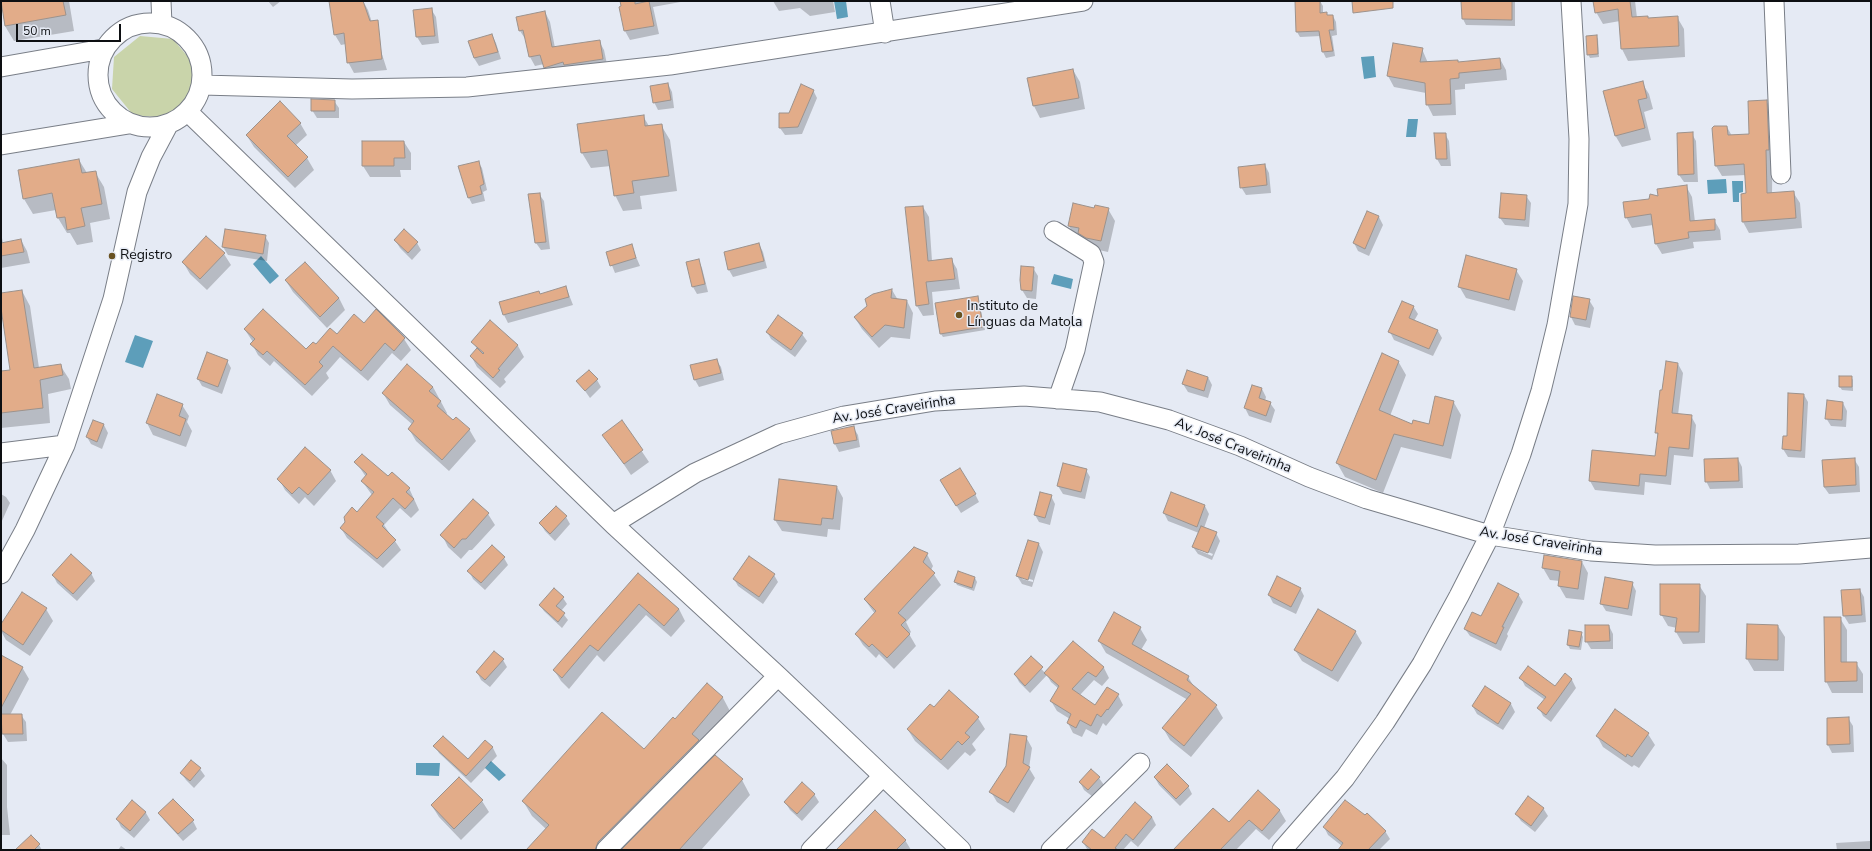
<!DOCTYPE html>
<meta charset="utf-8">
<style>
body{margin:0}
#map{position:relative;width:1872px;height:851px;overflow:hidden;background:#e5eaf4;font-family:"Nunito Sans",sans-serif}
canvas{display:block}
.frame{position:absolute;inset:0;border:2px solid #0d0f12;pointer-events:none}
.scale{position:absolute;left:16px;top:24px;width:105px;height:18px;box-sizing:border-box;border:2px solid #0d0f12;border-top:0;padding-left:5px;font-size:12px;line-height:14px;white-space:nowrap;color:#0d0f12;-webkit-text-stroke:3px #e5eaf4;paint-order:stroke}
</style>
<div id="map">
<canvas width="1872" height="851"></canvas>
<div class="frame"></div>
<div class="scale">50 m</div>
</div>
<script>
const g = document.querySelector('canvas').getContext('2d');
g.lineJoin = 'round';
function fillPath(path, color) {
  g.fillStyle = color;
  g.fill(path, 'evenodd');
}
function shape(rows) {
  const path = new Path2D();
  for (const r of rows) {
    if (r.length === 3) {
      path.moveTo(r[0] + r[2], r[1]);
      path.arc(r[0], r[1], r[2], 0, 2 * Math.PI);
      continue;
    }
    path.moveTo(r[0], r[1]);
    for (let i = 2; i < r.length; i += 2) path.lineTo(r[i], r[i + 1]);
  }
  return path;
}
function stroke(path, color, width, dash) {
  g.strokeStyle = color;
  g.lineWidth = width;
  g.lineCap = dash ? 'butt' : 'round';
  g.setLineDash(dash || []);
  g.stroke(path);
}
function write(font, color, halo, rows, align = 'center') {
  g.font = font + ' "Nunito Sans",sans-serif';
  g.lineWidth = 3;
  g.setLineDash([]);
  g.textBaseline = 'middle';
  g.strokeStyle = halo;
  g.fillStyle = color;
  for (const [text, x, y, turn = 0] of rows) {
    g.save();
    g.translate(x, y);
    g.rotate((+turn || 0) * Math.PI / 180);
    g.textAlign = isNaN(turn) ? turn : align;
    if (halo) g.strokeText(text, 0, 0);
    g.fillText(text, 0, 0);
    g.restore();
  }
}
fillPath(shape([
 [140,36,173,39,194,64,191,97,166,118,133,115,112,89,114,57]
]), '#c9d4aa');
fillPath(shape([
 [834,1,846,1,848,17,837,19],
 [1374,56,1376,77,1364,79,1361,57],
 [1408,119,1418,119,1416,137,1406,137],
 [1726,179,1727,193,1708,194,1707,180],
 [1732,181,1743,181,1743,192,1739,193,1739,202,1733,202],
 [261,256,279,276,270,284,253,264],
 [1054,274,1073,279,1071,289,1051,284],
 [135,335,153,341,143,368,125,362],
 [491,761,506,775,499,781,485,768],
 [416,763,440,763,439,776,416,775]
]), '#5d9eba');
fillPath(shape([
 [1,1,69,1,74,31,14,41,5,26],
 [268,1,281,1,273,7],
 [351,1,363,1,368,10,387,70,354,73,348,62,346,44,341,45,335,35],
 [621,1,686,1,653,7,659,34,630,40,625,31,620,7,622,7],
 [773,1,833,1,835,12,810,16,800,8,779,11],
 [1296,1,1320,1,1323,6,1323,14,1328,16,1333,16,1336,22,1337,35,1332,36,1335,56,1326,58,1323,52,1321,36,1300,37,1297,32],
 [1462,1,1515,1,1515,26,1466,25,1463,19],
 [1594,1,1635,1,1637,18,1649,19,1677,17,1684,29,1685,57,1628,61,1622,49,1620,21,1603,24,1596,12],
 [431,9,436,17,439,43,422,45,417,37,414,11],
 [545,12,550,22,555,48,599,41,604,50,608,69,551,77,544,64,535,66,530,57,526,40,520,31,518,17],
 [492,35,496,43,501,59,479,66,474,58,470,41],
 [1596,36,1598,39,1599,57,1590,58,1588,54],
 [1422,49,1428,63,1458,61,1459,63,1500,59,1506,70,1507,80,1465,84,1465,89,1455,90,1456,115,1433,116,1427,104,1426,93,1394,87,1388,76],
 [1073,70,1080,82,1085,109,1040,118,1034,106,1028,79],
 [1642,83,1649,94,1653,109,1644,112,1651,140,1622,147,1615,135],
 [668,84,672,92,674,108,658,110,654,102],
 [813,90,817,98,802,134,785,135,780,128,789,114],
 [334,101,339,108,339,118,317,118,312,110],
 [1766,101,1773,112,1772,194,1793,192,1800,203,1802,228,1749,233,1743,222,1747,194,1746,175,1722,176,1716,166,1727,127,1732,136,1750,135],
 [643,116,649,126,661,125,670,140,677,191,640,196,642,209,623,211,615,195,611,166,591,168,582,153,578,125],
 [300,123,307,135,295,146,307,158,314,170,295,188,254,147,247,136],
 [1445,134,1449,141,1451,166,1441,166,1437,159],
 [1692,134,1696,141,1698,182,1684,182,1679,175],
 [404,142,411,153,411,170,400,170,401,177,370,177,363,166],
 [79,160,87,173,95,172,104,187,110,219,90,223,93,242,77,245,70,233,67,233,58,218,56,210,33,214,24,199],
 [478,162,482,168,487,190,483,192,485,201,472,204,469,198,460,167],
 [1265,165,1269,173,1271,193,1246,195,1241,187],
 [1686,186,1692,197,1695,222,1714,220,1720,230,1721,240,1693,242,1694,248,1662,254,1656,244,1653,225,1632,228,1626,217,1650,199],
 [539,194,544,201,550,249,541,250,536,243],
 [1526,196,1531,203,1529,227,1505,225,1500,218],
 [923,207,929,217,932,261,951,259,957,269,960,289,932,292,934,315,923,316,917,306],
 [1095,209,1108,209,1115,221,1108,252,1094,249,1075,237,1069,226],
 [1368,212,1379,217,1383,225,1369,256,1358,251,1354,243],
 [1,233,3,243,21,240,27,251,30,263,1,268],
 [265,236,269,243,267,261,228,255,223,247],
 [395,240,417,243,421,250,412,260,400,248],
 [759,244,763,252,767,268,733,277,729,270],
 [631,245,640,266,615,273,607,253],
 [224,254,231,265,207,290,190,274,183,262],
 [698,260,702,268,708,292,697,294,693,287],
 [1033,268,1038,276,1036,299,1027,298,1022,290],
 [1516,270,1523,281,1515,311,1466,298,1459,286],
 [286,281,339,298,345,310,327,328,293,292],
 [566,287,573,305,508,323,504,315,500,302,540,295],
 [892,290,898,300,907,301,913,313,910,339,891,337,879,348,862,329,855,318,868,306,874,295],
 [22,291,30,306,39,368,60,365,69,379,71,389,48,394,50,423,1,428,1,372,11,371,1,294],
 [978,297,985,330,943,337,941,334],
 [1574,298,1589,300,1594,308,1590,328,1575,325,1571,317],
 [1413,306,1418,314,1414,321,1438,331,1442,338,1433,356,1394,340,1390,332],
 [490,322,518,346,524,357,504,379,506,382,500,388,477,367,471,356,477,349,473,342],
 [364,324,404,339,411,350,401,361,392,353,368,381,340,357,326,373,329,378,312,396,274,361,270,366,258,355,252,344,253,342,245,330,306,350],
 [767,332,802,334,807,341,795,357,771,339],
 [716,360,721,367,724,380,699,387,695,380],
 [227,361,231,368,222,394,202,386,198,379],
 [1398,361,1406,375,1390,416,1413,425,1429,425,1453,401,1461,415,1451,459,1401,447,1383,493,1345,477,1337,463],
 [1678,364,1683,373,1678,415,1691,416,1696,425,1693,457,1674,455,1671,485,1645,482,1644,495,1595,490,1590,481,1656,457,1658,436,1656,432,1663,391],
 [1208,377,1212,385,1208,398,1188,392,1183,384],
 [1851,377,1853,380,1853,391,1842,390,1840,387],
 [597,380,601,387,590,398,578,381],
 [1252,386,1262,389,1266,397,1265,401,1270,403,1275,410,1271,423,1249,416,1245,408],
 [433,387,447,413,446,415,454,421,469,429,476,441,449,471,416,441,409,429,413,425,390,405,383,393],
 [157,395,182,405,189,416,187,422,192,431,186,447,153,435,147,423],
 [1804,395,1808,402,1805,458,1788,457,1783,449],
 [1843,403,1847,411,1846,427,1831,426,1826,418],
 [94,421,104,425,108,433,102,449,91,444,87,437],
 [622,422,649,462,631,475,604,435],
 [853,427,858,435,860,447,839,452,835,444,832,432],
 [1738,459,1742,467,1743,488,1710,489,1706,481],
 [1854,459,1859,467,1860,492,1829,494,1824,487],
 [356,462,409,488,419,510,411,518,400,508,384,525,401,550,383,568,347,538,341,528,357,513,372,495,362,481,366,477],
 [330,470,336,481,314,506,305,497,299,504,285,490,279,479],
 [1086,470,1090,477,1085,499,1063,494,1058,486],
 [941,481,975,494,979,502,961,513],
 [837,487,843,498,840,530,828,529,827,537,782,531,775,520],
 [1172,493,1205,506,1209,514,1204,528,1216,533,1220,541,1212,560,1198,554,1193,547,1199,533,1168,521,1164,513],
 [1198,548,1213,554,1212,556,1198,550],
 [1,494,6,497,10,503,1,523],
 [1051,496,1055,504,1050,525,1039,522,1035,515],
 [488,514,495,525,472,550,469,550,461,559,448,547,442,535],
 [566,517,570,524,555,541,545,531,540,523],
 [1028,541,1039,544,1043,552,1032,587,1022,584,1017,576],
 [1022,577,1033,580,1033,582,1022,579],
 [927,554,933,566,931,570,941,585,906,622,911,632,909,634,916,646,894,669,879,654,876,658,863,645,856,634,875,614,865,600],
 [1545,556,1582,562,1588,573,1584,600,1566,598,1559,586,1560,581,1550,580,1543,568],
 [504,558,508,565,485,590,473,579,469,571],
 [91,573,95,581,77,601,57,583,53,575],
 [638,574,679,609,685,621,671,637,646,615,604,662,597,655,569,689,561,681,554,670],
 [774,575,778,582,763,604,738,586,734,579],
 [975,578,977,582,974,591,957,585,955,581],
 [1632,583,1636,591,1632,616,1606,611,1601,603],
 [1699,585,1706,596,1705,643,1683,644,1676,632,1677,628,1668,626,1661,614],
 [1300,588,1304,596,1296,614,1273,603,1269,595],
 [1860,590,1864,597,1866,622,1849,624,1844,616,1842,591],
 [1518,594,1523,602,1507,634,1508,636,1501,651,1470,636,1465,629],
 [563,598,567,604,561,611,568,620,562,628,544,611,540,605],
 [46,609,53,621,30,656,6,640,1,631,1,626],
 [1840,618,1847,630,1847,663,1856,663,1863,674,1863,693,1832,693,1826,681],
 [1609,626,1613,634,1613,649,1591,649,1586,641],
 [1778,626,1785,637,1784,671,1754,671,1747,659],
 [1140,628,1147,640,1141,650,1188,677,1195,688,1216,706,1223,718,1191,757,1170,740,1163,728,1188,700,1106,653,1099,641],
 [1355,631,1362,643,1338,682,1302,661,1295,650],
 [1581,633,1583,637,1581,650,1570,649,1568,645],
 [1073,642,1104,668,1109,678,1102,686,1094,680,1080,695,1095,706,1118,695,1123,705,1106,726,1103,723,1097,735,1086,729,1082,737,1073,733,1068,723,1070,719,1057,711,1051,701,1059,689,1051,682,1047,675,1030,693,1019,682,1015,674,1031,657,1045,673],
 [1,656,22,667,29,679,10,715,21,715,26,722,27,741,8,742,3,734,3,720,1,719],
 [503,660,507,667,490,687,481,680,477,672],
 [1565,675,1572,680,1576,688,1551,722,1543,716,1539,708,1545,700,1525,686,1521,678,1555,687],
 [707,684,723,698,731,713,614,850,529,850,546,829,532,816,523,801,644,751,675,720],
 [1485,688,1511,704,1515,712,1503,730,1477,714,1473,707],
 [934,709,978,718,985,729,972,744,976,750,970,756,965,752,948,770,915,741,908,730],
 [1848,718,1853,726,1854,752,1832,753,1828,745,1828,719],
 [1648,734,1655,745,1639,768,1634,765,1632,767,1603,747,1597,736],
 [1026,737,1032,748,1029,768,1035,778,1014,813,997,802,991,792],
 [485,741,493,748,497,756,471,783,439,753,435,746,468,760],
 [1,758,7,765,7,807,10,835,1,835],
 [191,761,200,769,205,776,194,788,186,780,181,773],
 [1091,770,1099,778,1104,785,1093,797,1084,790,1080,782],
 [459,778,482,801,489,812,461,840,439,817,432,806],
 [1155,778,1188,786,1192,794,1180,806,1159,785],
 [742,780,750,795,701,850,623,850],
 [1258,791,1280,811,1286,821,1269,840,1256,829,1236,850,1182,850,1229,824],
 [814,794,819,802,802,821,790,810,785,802],
 [132,801,146,813,150,820,134,838,121,827,117,819],
 [1135,803,1152,817,1156,825,1138,847,1131,841,1123,850,1087,849,1083,842,1104,840],
 [1543,808,1548,816,1535,832,1521,821,1516,814],
 [160,813,193,821,197,829,183,841,164,820],
 [1324,827,1385,831,1390,839,1379,850,1339,850,1342,846,1328,835],
 [905,840,911,850,838,850],
 [1870,841,1871,850,1837,850,1836,843],
 [39,845,42,850,17,850],
 [121,846,127,850,118,850]
]), '#0003');
const building = shape([
 [1,1,63,1,66,15,5,26,1,1],
 [329,1,363,1,370,21,378,20,382,59,347,63,344,33,334,35,329,1],
 [620,1,635,1,635,4,649,1,654,26,624,31,619,7,621,6,620,1],
 [1295,1,1320,1,1320,13,1327,12,1327,15,1333,15,1334,30,1329,30,1333,51,1322,52,1319,31,1296,32,1295,1],
 [1352,1,1393,1,1393,8,1353,13,1352,1],
 [1461,1,1512,1,1512,20,1462,19,1461,1],
 [1593,1,1630,1,1632,17,1648,16,1648,18,1678,16,1679,46,1621,49,1618,9,1595,13,1593,1],
 [432,8,435,36,416,37,413,10,432,8],
 [545,11,552,47,600,40,603,59,564,65,563,62,544,68,540,55,529,57,523,30,519,31,516,17,545,11],
 [492,34,498,52,474,58,468,41,492,34],
 [1597,35,1598,54,1587,55,1586,36,1597,35],
 [1393,43,1423,48,1420,62,1458,60,1458,62,1500,58,1501,69,1459,73,1459,78,1450,79,1451,104,1426,105,1425,83,1387,76,1393,43],
 [1073,69,1079,98,1033,106,1027,78,1073,69],
 [1643,81,1647,98,1638,100,1645,128,1615,136,1603,91,1643,81],
 [668,83,671,100,653,103,650,86,668,83],
 [801,84,814,90,798,127,779,128,779,113,789,113,801,84],
 [311,99,335,100,335,111,311,111,311,99],
 [1767,100,1769,150,1766,150,1767,193,1794,191,1796,218,1742,222,1741,194,1746,193,1744,164,1715,166,1712,128,1714,126,1727,126,1728,135,1749,134,1748,101,1767,100],
 [280,101,301,123,287,136,308,157,288,177,246,135,280,101],
 [644,115,645,126,662,124,669,176,632,181,634,193,614,196,607,150,581,153,577,124,644,115],
 [1693,132,1694,174,1678,175,1677,133,1693,132],
 [1434,133,1446,133,1447,159,1436,159,1434,133],
 [362,141,404,141,405,158,394,158,394,166,362,166,362,141],
 [79,159,82,173,96,171,102,204,81,208,85,226,67,230,65,217,57,218,52,193,23,199,18,170,79,159],
 [479,161,484,184,480,186,482,194,468,198,458,166,479,161],
 [1265,164,1267,185,1240,188,1238,167,1265,164],
 [1687,185,1690,221,1715,219,1715,230,1688,232,1689,238,1655,244,1651,214,1625,218,1623,202,1649,199,1650,194,1658,196,1657,189,1687,185],
 [540,193,546,242,535,243,528,194,540,193],
 [1501,193,1527,195,1525,220,1499,218,1501,193],
 [1073,203,1094,208,1095,205,1109,208,1101,241,1086,238,1078,233,1079,228,1068,226,1073,203],
 [923,206,928,261,952,258,955,279,926,282,929,304,916,306,905,207,923,206],
 [1367,211,1379,216,1365,249,1353,243,1367,211],
 [225,229,266,235,263,254,222,247,225,229],
 [404,229,418,242,408,253,394,240,404,229],
 [206,236,225,253,200,279,182,262,206,236],
 [21,239,24,252,1,256,1,243,21,239],
 [759,243,764,261,728,270,724,252,759,243],
 [632,244,636,258,610,266,606,252,632,244],
 [1466,255,1517,269,1509,300,1458,287,1466,255],
 [699,259,705,284,692,287,686,262,699,259],
 [305,262,339,298,320,317,285,280,305,262],
 [1021,266,1034,267,1032,291,1021,290,1020,280,1021,266],
 [566,286,569,297,503,315,499,302,539,291,540,294,566,286],
 [892,289,891,298,907,300,904,328,885,325,872,337,854,317,867,306,865,299,873,294,892,289],
 [22,290,34,368,61,364,63,375,40,380,43,408,1,413,1,371,10,370,1,308,1,293,22,290],
 [978,296,983,327,940,334,935,303,978,296],
 [1573,296,1590,299,1586,320,1570,317,1573,296],
 [1402,301,1414,306,1409,318,1438,330,1429,349,1388,332,1402,301],
 [263,309,306,349,313,342,316,344,330,328,337,334,354,314,364,323,376,309,405,338,394,351,385,343,361,371,333,346,319,362,323,366,305,385,267,351,263,355,250,344,255,339,244,329,263,309],
 [778,315,803,333,791,350,766,332,778,315],
 [490,320,518,345,498,369,500,370,493,378,470,356,477,348,483,354,484,353,471,342,490,320],
 [207,352,228,360,218,387,197,379,207,352],
 [1382,353,1399,361,1379,410,1412,424,1413,420,1429,424,1435,396,1454,401,1443,446,1394,434,1376,480,1336,463,1382,353],
 [717,359,721,373,694,380,690,365,717,359],
 [1666,361,1678,363,1672,413,1692,415,1689,449,1669,447,1666,476,1640,474,1639,486,1589,481,1592,450,1655,456,1658,433,1655,433,1660,390,1662,390,1666,361],
 [407,364,433,387,429,391,441,401,437,406,453,420,456,417,470,429,442,460,408,429,414,421,382,393,407,364],
 [589,370,598,379,585,391,576,381,589,370],
 [1187,370,1208,377,1204,391,1182,384,1187,370],
 [1839,376,1852,376,1852,387,1839,387,1839,376],
 [1252,385,1262,388,1259,398,1271,402,1266,416,1244,408,1252,385],
 [1788,393,1804,394,1801,451,1782,449,1783,436,1787,436,1788,393],
 [157,394,183,404,179,416,186,419,180,436,146,423,157,394],
 [1827,400,1843,402,1842,420,1825,419,1827,400],
 [93,420,104,424,97,442,86,437,93,420],
 [622,420,643,450,624,464,602,435,622,420],
 [854,426,857,440,834,444,831,431,854,426],
 [305,447,331,470,308,495,299,487,292,494,277,479,305,447],
 [362,454,388,476,392,472,410,488,406,492,414,499,405,509,393,498,376,517,384,524,382,526,396,540,377,559,340,528,345,522,344,517,352,507,357,512,374,492,361,481,367,474,354,462,362,454],
 [1738,458,1739,481,1705,482,1704,459,1738,458],
 [1855,458,1856,485,1824,487,1822,460,1855,458],
 [1063,463,1087,469,1081,492,1057,486,1063,463],
 [960,468,976,494,956,506,940,480,960,468],
 [779,479,837,486,833,519,822,518,821,525,774,520,779,479],
 [1040,492,1052,495,1045,518,1034,515,1040,492],
 [1171,492,1205,505,1197,527,1163,513,1171,492],
 [473,499,489,513,466,539,462,539,454,548,440,535,473,499],
 [556,506,567,516,550,534,539,523,556,506],
 [1201,526,1217,532,1208,553,1192,547,1201,526],
 [1028,540,1039,543,1028,580,1016,576,1028,540],
 [492,545,505,557,481,583,467,571,492,545],
 [914,547,928,553,923,562,935,573,898,613,906,620,901,625,910,634,887,658,872,644,869,647,855,634,876,611,864,599,914,547],
 [71,554,92,573,73,594,52,575,71,554],
 [1544,555,1582,561,1578,589,1558,586,1560,571,1542,568,1544,555],
 [749,556,775,574,759,597,733,579,749,556],
 [958,571,975,577,972,588,954,582,958,571],
 [638,573,679,609,664,626,639,604,598,651,590,645,562,678,553,670,638,573],
 [1277,576,1301,588,1291,607,1268,595,1277,576],
 [1605,577,1633,582,1628,609,1600,604,1605,577],
 [1498,583,1519,594,1502,627,1504,627,1496,644,1464,629,1472,612,1481,616,1498,583],
 [1660,584,1700,584,1699,632,1675,632,1677,618,1660,615,1660,584],
 [554,588,564,597,556,606,565,613,558,622,539,605,554,588],
 [1860,589,1862,615,1843,616,1841,590,1860,589],
 [22,592,47,608,23,645,1,630,1,624,22,592],
 [1318,609,1356,631,1332,671,1294,650,1318,609],
 [1114,612,1141,627,1132,644,1189,676,1187,680,1217,705,1184,746,1162,728,1191,694,1098,641,1114,612],
 [1824,617,1841,617,1841,662,1857,662,1857,681,1825,682,1824,617],
 [1747,624,1778,625,1778,660,1746,659,1747,624],
 [1585,625,1609,625,1610,641,1585,642,1585,625],
 [1569,630,1582,632,1579,647,1567,645,1569,630],
 [1073,641,1104,667,1096,677,1088,672,1072,689,1095,705,1107,687,1119,694,1108,710,1107,709,1101,717,1097,714,1091,726,1080,720,1076,728,1067,723,1071,714,1050,701,1059,686,1044,673,1073,641],
 [494,651,504,659,485,680,476,672,494,651],
 [1,655,23,667,1,708,1,655],
 [1031,656,1043,667,1025,686,1014,674,1031,656],
 [1528,666,1555,686,1565,673,1572,679,1546,715,1537,708,1546,697,1519,678,1528,666],
 [707,683,723,697,692,734,699,740,598,842,595,850,526,850,549,825,522,801,602,712,644,749,673,717,675,719,707,683],
 [1485,686,1511,703,1498,724,1472,706,1485,686],
 [949,690,979,717,965,733,970,737,962,745,958,741,941,760,907,729,930,704,934,707,949,690],
 [1615,709,1649,733,1632,757,1627,754,1626,757,1596,736,1615,709],
 [1,714,22,714,23,734,2,734,1,714],
 [1849,717,1850,744,1827,745,1827,718,1849,717],
 [1010,734,1027,736,1023,763,1030,767,1008,803,989,792,1006,766,1010,734],
 [443,736,468,759,485,740,493,747,466,776,433,746,443,736],
 [715,755,743,779,679,850,621,850,715,755],
 [191,760,201,768,190,781,180,773,191,760],
 [1167,764,1189,786,1176,799,1154,777,1167,764],
 [1091,769,1100,777,1088,790,1079,782,1091,769],
 [459,777,483,800,454,829,431,805,459,777],
 [802,782,815,794,797,814,784,802,802,782],
 [1258,790,1280,810,1262,831,1249,820,1220,850,1173,850,1213,808,1229,822,1258,790],
 [1528,796,1544,808,1531,826,1515,814,1528,796],
 [173,799,194,820,178,834,158,813,173,799],
 [132,800,146,812,130,831,116,819,132,800],
 [1345,800,1365,815,1367,813,1386,831,1368,850,1338,850,1343,843,1323,827,1345,800],
 [1135,802,1152,817,1133,840,1126,834,1115,848,1118,850,1092,850,1082,842,1092,829,1104,838,1135,802],
 [875,810,906,840,896,850,836,850,875,810],
 [31,835,40,844,34,850,15,850,31,835]
]);
fillPath(building, '#e2ac89');
stroke(building, '#9c928c', 1);
const minor = shape([
 [161,1,162,24],
 [880,1,885,33],
 [1774,1,1781,174],
 [150,75,52],
 [1,67,103,49],
 [202,85,352,89,467,87,670,65,1083,1],
 [188,112,613,524,778,676,961,850],
 [1,145,129,124],
 [1054,231,1091,254,1094,262,1075,350,1058,399],
 [1,453,65,445],
 [613,524,695,473,779,434,844,416,935,401,1024,396,1100,402,1169,420,1240,446,1309,477,1367,499,1490,535,1591,551,1655,555,1799,554,1871,548],
 [1,574,25,530,65,445,113,299,137,192,151,157,168,125],
 [606,850,778,676],
 [811,850,882,777],
 [1051,850,1140,763],
 [1282,850,1345,778,1385,722,1422,664,1459,596,1490,535,1521,454,1541,391,1557,325,1578,204,1579,139,1571,1]
]);
stroke(minor, '#797e87', 21);
stroke(minor, '#fff', 19);
for (const [x, y, r, color] of [
 [112,256,4,"#695221"],
 [959,315,4,"#695221"]
]) {
  const dot = new Path2D();
  dot.arc(x, y, r, 0, 2 * Math.PI);
  g.fillStyle = color;
  g.fill(dot);
  stroke(dot, '#e5eaf4', 1.5);
}
write('14px', '#0d0f12', '#e5eaf4', [
 ["Registro",120,256],
 ["Instituto de",967,307],
 ["Línguas da Matola",967,323]
], 'left');
write('14px', '#0d0f12', '#e5eaf4', [
 ["Av. José Craveirinha",894,410,-9],
 ["Av. José Craveirinha",1233,446,22],
 ["Av. José Craveirinha",1541,542,9]
]);
</script>
